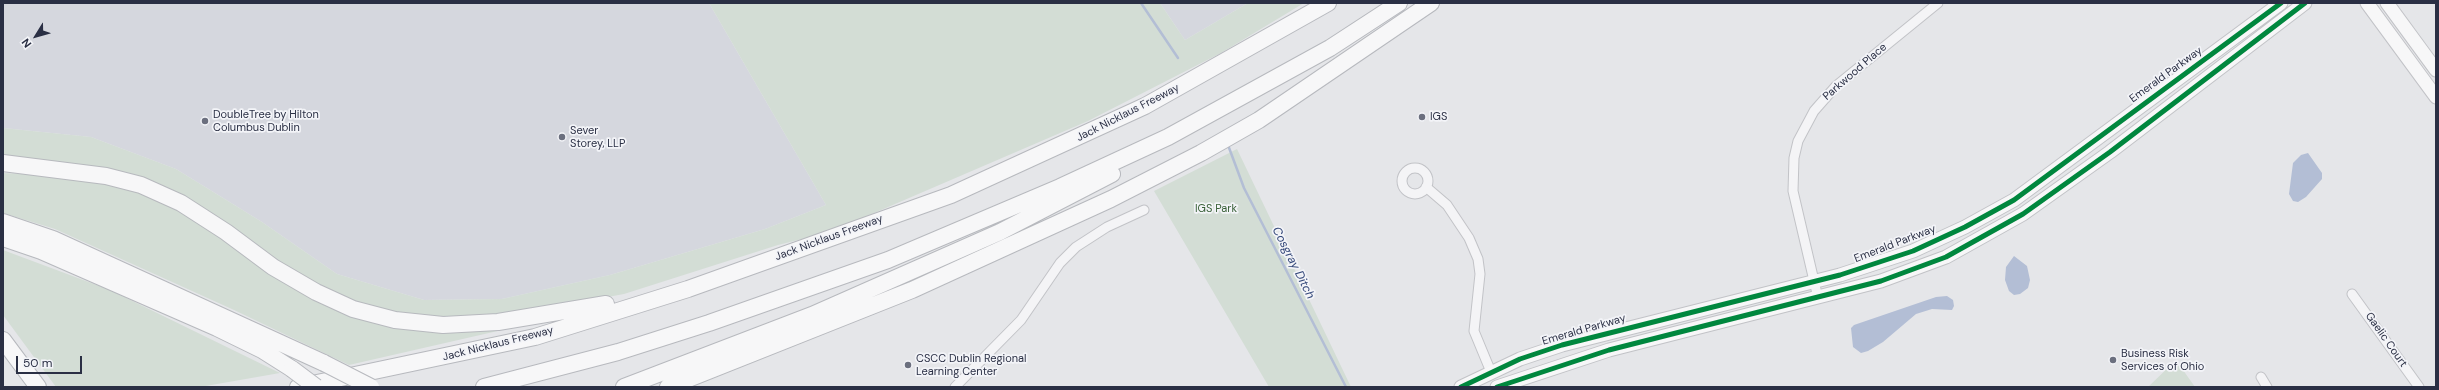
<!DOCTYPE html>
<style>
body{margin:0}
#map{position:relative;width:2439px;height:390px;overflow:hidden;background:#e5e6e9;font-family:"DM Sans",sans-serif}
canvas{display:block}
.frame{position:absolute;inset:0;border:4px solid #2a2f44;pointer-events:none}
.north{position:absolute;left:16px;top:16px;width:40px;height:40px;-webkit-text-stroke:3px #f3f4f8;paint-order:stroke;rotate:233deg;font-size:11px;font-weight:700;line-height:16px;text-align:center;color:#2a2f44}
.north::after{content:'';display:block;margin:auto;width:14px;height:18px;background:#2a2f44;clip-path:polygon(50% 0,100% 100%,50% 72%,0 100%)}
.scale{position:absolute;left:16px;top:356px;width:66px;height:18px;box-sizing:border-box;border:2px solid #2a2f44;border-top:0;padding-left:5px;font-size:12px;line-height:14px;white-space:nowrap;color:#2a2f44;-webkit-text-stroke:3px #f3f4f8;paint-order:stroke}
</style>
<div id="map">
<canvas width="2439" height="390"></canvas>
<div class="frame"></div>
<div class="north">N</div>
<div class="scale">50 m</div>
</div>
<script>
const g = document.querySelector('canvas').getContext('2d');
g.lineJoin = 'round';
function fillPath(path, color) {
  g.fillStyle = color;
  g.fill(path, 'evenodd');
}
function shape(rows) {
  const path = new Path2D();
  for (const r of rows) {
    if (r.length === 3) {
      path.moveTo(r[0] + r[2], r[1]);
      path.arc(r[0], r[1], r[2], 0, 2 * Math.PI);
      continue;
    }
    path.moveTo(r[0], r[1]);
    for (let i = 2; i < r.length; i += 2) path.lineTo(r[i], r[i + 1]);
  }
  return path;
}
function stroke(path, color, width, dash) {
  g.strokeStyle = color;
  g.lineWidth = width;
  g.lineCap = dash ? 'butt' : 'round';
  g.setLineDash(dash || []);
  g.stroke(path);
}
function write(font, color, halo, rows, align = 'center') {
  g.font = font + ' "DM Sans",sans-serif';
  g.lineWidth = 3.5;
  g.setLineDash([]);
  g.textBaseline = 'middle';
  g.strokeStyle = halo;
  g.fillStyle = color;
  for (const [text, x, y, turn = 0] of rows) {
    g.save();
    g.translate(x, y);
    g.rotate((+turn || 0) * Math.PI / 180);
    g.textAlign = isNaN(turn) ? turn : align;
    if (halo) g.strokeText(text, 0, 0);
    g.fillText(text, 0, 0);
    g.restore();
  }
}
fillPath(shape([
 [3,3,709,3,826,205,765,229,610,275,502,299,424,300,337,274,262,222,176,169,91,137,3,128],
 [1160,3,1248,3,1185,40]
]), '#d5d7de');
fillPath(shape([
 [709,3,1160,3,1185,40,1248,3,1304,3,1221,53,1088,121,830,232,778,245,624,294,510,315,426,318,389,313,338,297,298,275,197,206,3,157,3,128,91,137,176,169,262,222,337,274,424,300,502,299,610,275,765,229,826,205],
 [1237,149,1351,387,1269,387,1154,191],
 [3,173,86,177,142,193,185,214,326,304,502,327,502,330,349,365,234,310,55,229,3,213],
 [3,250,110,290,280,373,200,387,56,387,3,315],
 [2176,360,2195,387,2148,387]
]), '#d3ddd5');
fillPath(shape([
 [2308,153,2322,173,2322,179,2306,197,2298,202,2293,201,2289,194,2293,163,2301,155],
 [2014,256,2027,266,2030,280,2028,288,2020,294,2014,295,2009,291,2005,280,2006,267],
 [1947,296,1953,300,1954,306,1952,310,1932,309,1916,314,1883,342,1868,351,1861,353,1853,347,1851,328,1854,325,1936,297]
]), '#b3bed5');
stroke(shape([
 [1141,3,1178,58],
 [1228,145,1244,188,1346,387]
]), '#b3bed5', 2.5);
const minor = shape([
 [1415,181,13],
 [1426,187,1447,205,1469,238,1478,259,1480,274,1474,331,1491,372],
 [2352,294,2419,387],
 [1818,298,1793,191,1794,158,1798,141,1814,111,1836,86,1938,3],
 [2261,377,2267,387],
 [955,387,1021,320,1060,263,1076,247,1107,227,1144,210]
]);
const secondary = shape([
 [2367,3,2436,97],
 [2387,3,2436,70],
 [1461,387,1520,359,1562,345,1840,275,1913,251,1965,227,2014,200,2281,3],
 [1497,387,1609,350,1881,281,1946,257,2023,214,2110,152,2305,3]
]);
const motorway = shape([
 [3,163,106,176,141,185,181,203,226,232,273,267,316,292,353,309,395,320,443,325,498,322,606,304],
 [3,222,53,239,324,363],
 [3,238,41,251,217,328,262,350,292,369],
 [3,340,38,387],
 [298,387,535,337,688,289,951,195,1145,106,1328,3],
 [484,387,618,352,709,323,888,260,1060,187,1168,137,1330,48,1399,3],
 [624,387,812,315,1000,232,1112,174],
 [668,387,912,290,1111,199,1201,153,1259,120,1431,3]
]);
stroke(minor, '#c2c3c7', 11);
stroke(secondary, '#c2c3c7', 15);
stroke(motorway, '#b7b9be', 18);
stroke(minor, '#f4f4f6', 9);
stroke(secondary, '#f7f7f8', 13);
stroke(motorway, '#f7f7f8', 16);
const motorwayBridge = shape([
 [324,363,371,387],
 [292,369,316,387]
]);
stroke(motorwayBridge, '#b7b9be', 18, []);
stroke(motorwayBridge, '#f7f7f8', 16);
stroke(shape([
 [1461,387,1520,359,1562,345,1840,275,1913,251,1965,227,2014,200,2281,3],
 [1497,387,1609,350,1881,281,1946,257,2023,214,2110,152,2305,3]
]), '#00873e', 5);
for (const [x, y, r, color] of [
 [1422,117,4,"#6b6f7e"],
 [205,121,4,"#6b6f7e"],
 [562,137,4,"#6b6f7e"],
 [2113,360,4,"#6b6f7e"],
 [908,365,4,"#6b6f7e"]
]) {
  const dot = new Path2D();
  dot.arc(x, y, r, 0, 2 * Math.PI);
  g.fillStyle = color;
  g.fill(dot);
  stroke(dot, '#f3f4f8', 1.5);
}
write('11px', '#2a2f44', '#f3f4f8', [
 ["Parkwood Place",1855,72,-41],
 ["Emerald Parkway",2166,75,-36],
 ["Jack Nicklaus Freeway",1128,113,-27],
 ["Jack Nicklaus Freeway",829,238,-20],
 ["Emerald Parkway",1895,244,-21],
 ["Emerald Parkway",1584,330,-16],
 ["Gaelic Court",2386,340,55],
 ["Jack Nicklaus Freeway",498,344,-14]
]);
write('11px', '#2a2f44', '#f3f4f8', [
 ["DoubleTree by Hilton",213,115],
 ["Columbus Dublin",213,128],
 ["IGS",1430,117],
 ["Sever",570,131],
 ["Storey, LLP",570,144],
 ["Business Risk",2121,354],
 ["Services of Ohio",2121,367],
 ["CSCC Dublin Regional",916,359],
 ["Learning Center",916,372]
], 'left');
write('11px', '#386037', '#f3f4f8', [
 ["IGS Park",1216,209]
]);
write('italic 12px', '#334779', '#f3f4f8', [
 ["Cosgray Ditch",1293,263,63]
]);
</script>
